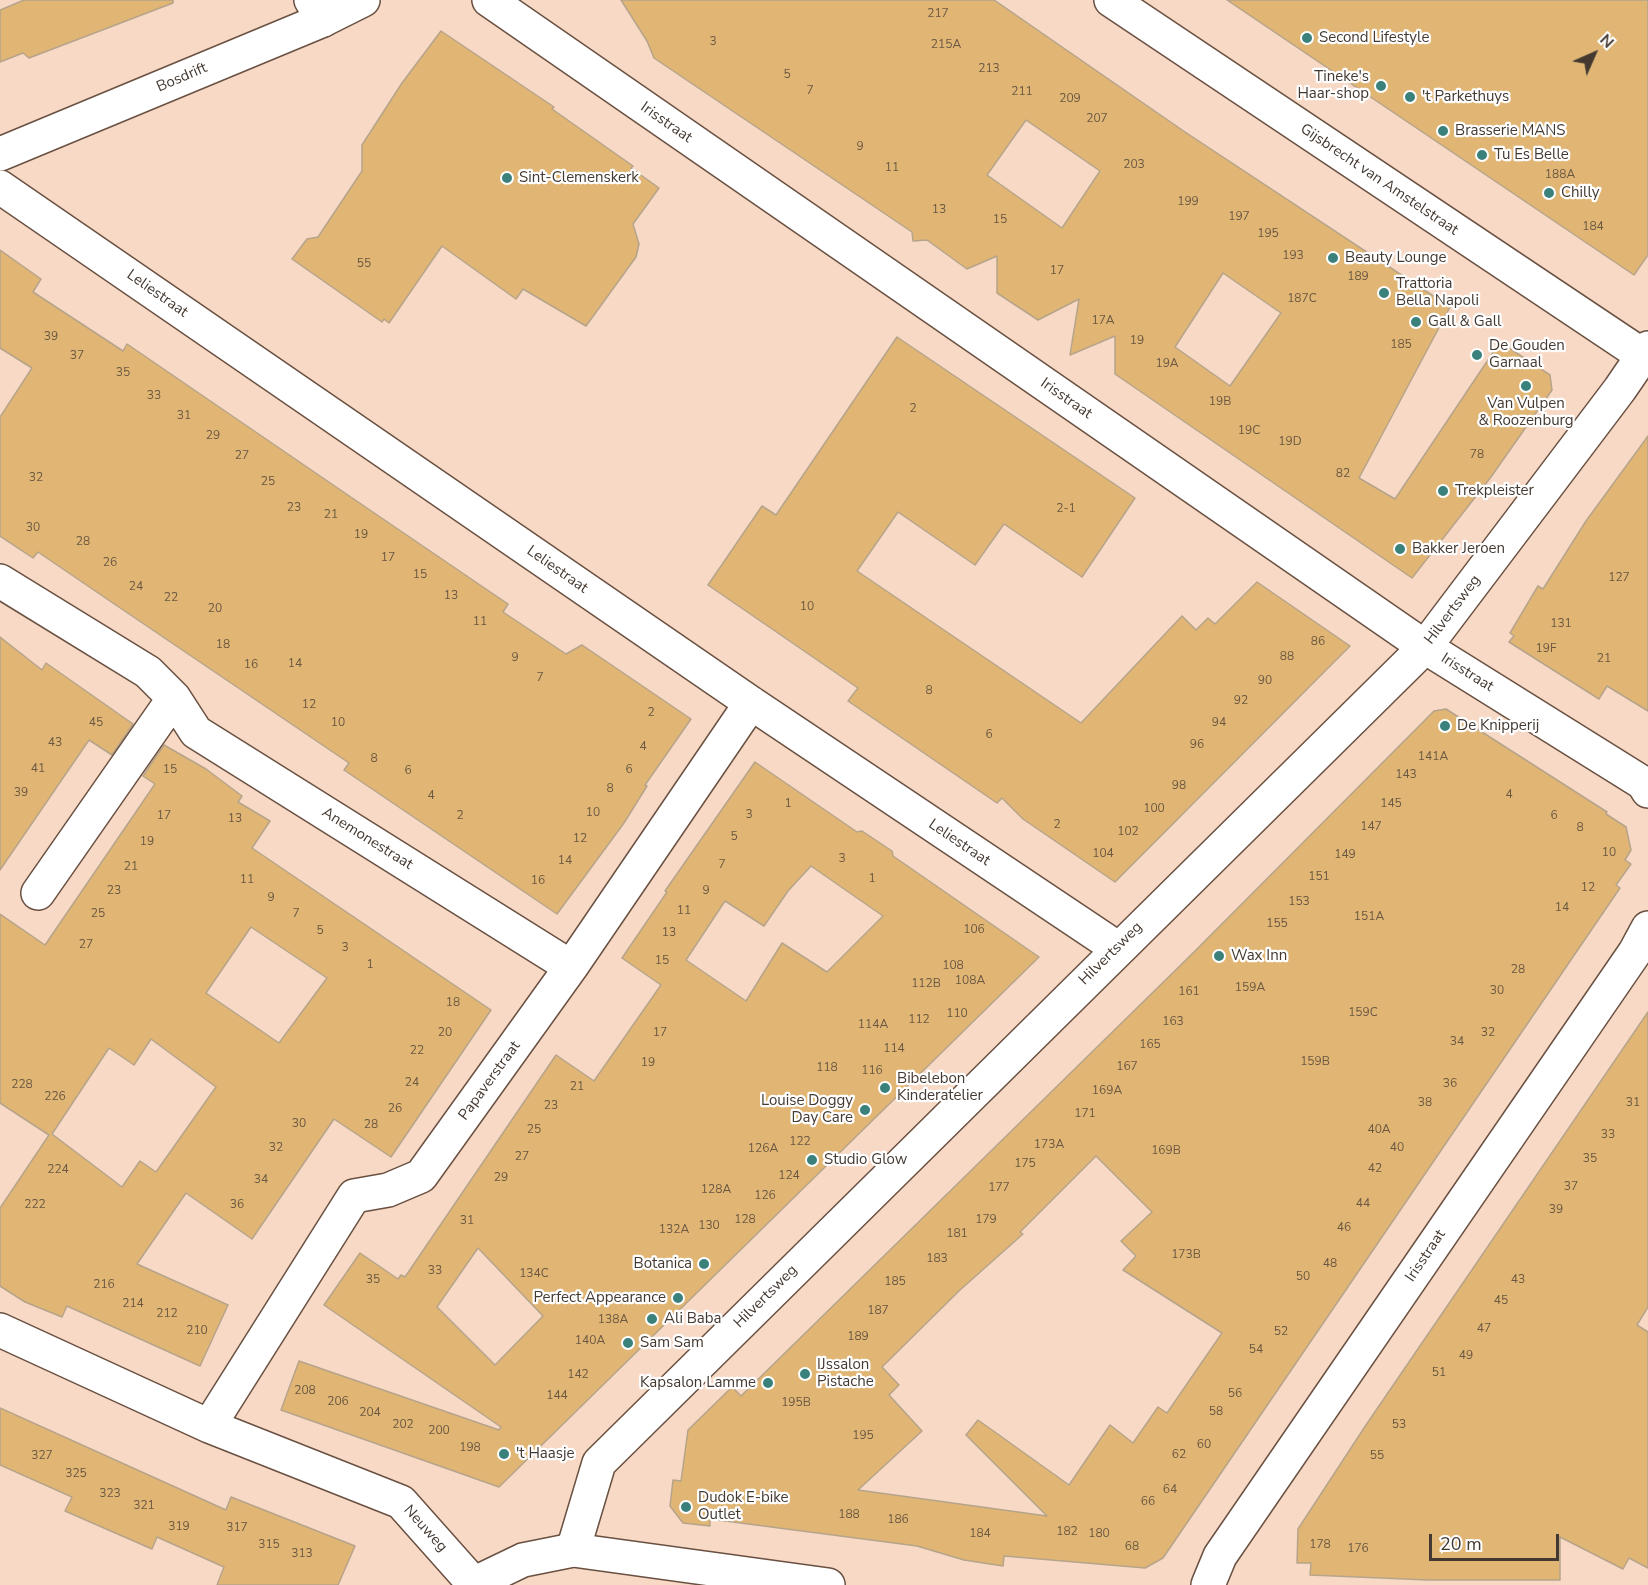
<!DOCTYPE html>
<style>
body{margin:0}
#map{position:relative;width:1648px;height:1585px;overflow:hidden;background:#f7d9c6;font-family:"Nunito Sans",sans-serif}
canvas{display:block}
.north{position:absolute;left:1564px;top:24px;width:60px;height:60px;-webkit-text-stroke:4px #fff;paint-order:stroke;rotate:45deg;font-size:16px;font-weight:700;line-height:24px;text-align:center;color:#443931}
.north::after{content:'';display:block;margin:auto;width:21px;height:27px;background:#443931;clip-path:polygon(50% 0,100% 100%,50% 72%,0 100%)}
.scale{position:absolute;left:1429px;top:1534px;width:130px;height:27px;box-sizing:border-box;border:3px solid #443931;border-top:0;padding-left:8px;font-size:18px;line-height:21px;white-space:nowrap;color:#443931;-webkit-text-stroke:4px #fff;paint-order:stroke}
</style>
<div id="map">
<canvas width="1648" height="1585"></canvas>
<div class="north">N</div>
<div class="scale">20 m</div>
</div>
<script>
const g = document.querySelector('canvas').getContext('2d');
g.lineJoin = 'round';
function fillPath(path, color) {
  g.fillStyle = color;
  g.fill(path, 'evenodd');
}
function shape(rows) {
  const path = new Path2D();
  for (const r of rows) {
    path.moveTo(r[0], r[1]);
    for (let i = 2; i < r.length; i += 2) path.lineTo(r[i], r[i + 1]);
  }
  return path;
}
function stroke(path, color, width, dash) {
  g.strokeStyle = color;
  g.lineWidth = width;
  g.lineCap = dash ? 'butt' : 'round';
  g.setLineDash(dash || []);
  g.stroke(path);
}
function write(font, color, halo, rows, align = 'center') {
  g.font = font + ' "Nunito Sans",sans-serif';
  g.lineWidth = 4.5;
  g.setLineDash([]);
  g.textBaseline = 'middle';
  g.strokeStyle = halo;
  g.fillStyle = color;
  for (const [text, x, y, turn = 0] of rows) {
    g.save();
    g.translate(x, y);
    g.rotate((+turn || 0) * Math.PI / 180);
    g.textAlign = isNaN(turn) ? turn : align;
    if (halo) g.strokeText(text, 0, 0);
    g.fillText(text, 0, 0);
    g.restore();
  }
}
const building = shape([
 [24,0,173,0,173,3,29,58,23,53,0,62,0,10,24,0],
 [621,0,994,0,1185,132,1450,307,1359,478,1395,499,1500,342,1550,375,1552,390,1491,477,1412,578,1115,374,1115,336,1070,355,1079,299,1038,320,997,293,997,256,967,269,927,240,913,241,912,232,654,58,647,41,621,0],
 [1026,120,1100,171,1062,228,987,175,1026,120],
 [1223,273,1281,313,1230,386,1175,347,1223,273],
 [1227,0,1648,0,1648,255,1634,275,1227,0],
 [441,31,554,107,552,109,633,166,631,168,659,188,633,224,639,244,636,257,586,326,523,289,516,299,442,246,389,323,384,319,382,322,292,259,307,239,318,237,362,171,362,145,402,83,441,31],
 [0,250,41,279,33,292,123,351,127,344,361,504,508,604,503,612,566,654,582,645,691,719,645,785,647,786,624,823,557,914,344,770,349,763,107,599,38,552,33,558,0,536,0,417,32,368,0,348,0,250],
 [897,337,1135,498,1082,577,1004,524,975,565,898,512,857,571,1081,723,1182,616,1196,630,1208,618,1215,624,1257,582,1350,646,1115,882,1023,819,1002,798,997,803,848,701,858,688,708,585,762,506,776,515,897,337],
 [1648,436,1648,711,1607,686,1599,699,1509,642,1514,636,1510,633,1538,586,1543,589,1586,521,1648,436],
 [0,637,42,670,46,663,133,724,112,755,89,740,0,870,0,637],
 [1446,709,1607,812,1606,814,1626,827,1631,850,1625,860,1631,864,1616,885,1620,888,1163,1558,1145,1568,1004,1556,1003,1566,964,1560,917,1546,710,1519,710,1526,683,1523,670,1506,673,1480,681,1481,682,1474,688,1430,732,1387,741,1396,1193,953,1434,711,1446,709],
 [1096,1156,1152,1212,1121,1241,1136,1256,1123,1270,1222,1333,1167,1413,1158,1407,1133,1443,1110,1425,1069,1485,978,1420,966,1435,1047,1516,858,1490,922,1431,889,1395,899,1385,882,1367,960,1290,1023,1234,1020,1232,1096,1156],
 [164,745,206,769,242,796,238,802,270,821,252,848,491,1010,391,1157,334,1119,252,1239,186,1193,137,1264,228,1305,200,1366,67,1306,62,1317,25,1302,0,1286,0,1208,49,1135,0,1103,0,914,45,945,155,784,143,776,164,745],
 [251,927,327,978,279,1043,206,993,251,927],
 [151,1039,216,1087,156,1172,140,1161,122,1187,52,1134,109,1048,134,1065,151,1039],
 [755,762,857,832,862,831,892,851,893,856,1039,957,499,1487,281,1410,299,1361,499,1430,501,1427,324,1305,360,1253,398,1279,401,1275,405,1277,556,1055,594,1081,661,985,622,958,667,892,665,891,755,762],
 [811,866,883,916,827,972,782,943,746,1001,686,960,725,901,764,926,788,891,811,866],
 [478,1248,543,1316,495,1365,437,1307,478,1248],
 [1648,1012,1648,1307,1637,1325,1648,1332,1648,1568,1629,1558,1623,1569,1560,1537,1560,1580,1428,1580,1310,1575,1311,1563,1297,1563,1298,1529,1366,1425,1648,1012],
 [0,1408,226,1510,231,1497,355,1546,338,1585,217,1585,224,1567,157,1537,152,1549,65,1511,72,1497,0,1465,0,1408]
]);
fillPath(building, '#e1b675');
stroke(building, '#b6a48a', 1.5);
const minor = shape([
 [311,0,323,20],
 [489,0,1425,647,1643,783,1648,791],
 [0,187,751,703,1117,948],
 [0,581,148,672,174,698,196,732,571,967],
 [38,893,174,698],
 [0,1330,209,1426,401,1502,473,1583],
 [209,1426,354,1196,388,1190,421,1176,571,967,751,703],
 [573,1550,599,1463,1425,647,1620,389,1648,348],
 [1208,1585,1220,1556,1635,952,1648,928]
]);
const tertiary = shape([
 [1111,0,1648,359],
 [0,154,323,20,363,0],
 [471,1585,523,1560,573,1550,828,1585]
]);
stroke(minor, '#695041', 36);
stroke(tertiary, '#695041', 36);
stroke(minor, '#fff', 33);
stroke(tertiary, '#fff', 33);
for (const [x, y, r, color] of [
 [1307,38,6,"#3a817b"],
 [1381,86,6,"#3a817b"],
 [1410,97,6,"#3a817b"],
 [1443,131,6,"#3a817b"],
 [1482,155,6,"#3a817b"],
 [507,178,6,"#3a817b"],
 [1549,193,6,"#3a817b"],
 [1333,258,6,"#3a817b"],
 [1384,293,6,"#3a817b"],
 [1416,322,6,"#3a817b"],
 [1477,355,6,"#3a817b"],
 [1526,386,6,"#3a817b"],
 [1443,491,6,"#3a817b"],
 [1400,549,6,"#3a817b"],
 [1445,726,6,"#3a817b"],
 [1219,956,6,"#3a817b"],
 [885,1088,6,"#3a817b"],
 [865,1110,6,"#3a817b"],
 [812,1160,6,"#3a817b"],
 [704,1264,6,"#3a817b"],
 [678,1298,6,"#3a817b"],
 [652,1319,6,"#3a817b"],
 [628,1343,6,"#3a817b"],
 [805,1374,6,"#3a817b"],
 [768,1383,6,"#3a817b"],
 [504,1454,6,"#3a817b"],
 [686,1507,6,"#3a817b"]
]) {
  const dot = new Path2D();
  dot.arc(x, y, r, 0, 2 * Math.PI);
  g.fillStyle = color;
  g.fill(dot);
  stroke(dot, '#fff', 2);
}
write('12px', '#6b5842', null, [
 ["217",938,14],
 ["3",713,42],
 ["215A",946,45],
 ["213",989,69],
 ["5",787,75],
 ["7",810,91],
 ["211",1022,92],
 ["209",1070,99],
 ["207",1097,119],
 ["9",860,147],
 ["203",1134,165],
 ["11",892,168],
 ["188A",1560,175],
 ["199",1188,202],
 ["13",939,210],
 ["197",1239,217],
 ["15",1000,220],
 ["184",1593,227],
 ["195",1268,234],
 ["193",1293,256],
 ["55",364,264],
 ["17",1057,271],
 ["189",1358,277],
 ["187C",1302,299],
 ["17A",1103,321],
 ["39",51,337],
 ["19",1137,341],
 ["185",1401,345],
 ["37",77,356],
 ["19A",1167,364],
 ["35",123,373],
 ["33",154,396],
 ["19B",1220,402],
 ["2",913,409],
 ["31",184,416],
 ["19C",1249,431],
 ["29",213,436],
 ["19D",1290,442],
 ["78",1477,455],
 ["27",242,456],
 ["82",1343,474],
 ["32",36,478],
 ["25",268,482],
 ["23",294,508],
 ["2-1",1066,509],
 ["21",331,515],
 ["30",33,528],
 ["19",361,535],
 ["28",83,542],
 ["17",388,558],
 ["26",110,563],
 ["15",420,575],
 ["127",1619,578],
 ["24",136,587],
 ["13",451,596],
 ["22",171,598],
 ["10",807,607],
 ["20",215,609],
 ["11",480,622],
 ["131",1561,624],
 ["86",1318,642],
 ["18",223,645],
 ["19F",1546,649],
 ["88",1287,657],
 ["9",515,658],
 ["21",1604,659],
 ["14",295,664],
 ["16",251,665],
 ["7",540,678],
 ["90",1265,681],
 ["8",929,691],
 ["92",1241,701],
 ["12",309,705],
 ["2",651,713],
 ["45",96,723],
 ["10",338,723],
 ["94",1219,723],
 ["6",989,735],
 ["43",55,743],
 ["96",1197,745],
 ["4",643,747],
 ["141A",1433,757],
 ["8",374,759],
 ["41",38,769],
 ["15",170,770],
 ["6",629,770],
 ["6",408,771],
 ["143",1406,775],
 ["98",1179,786],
 ["8",610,789],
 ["39",21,793],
 ["4",1509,795],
 ["4",431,796],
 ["1",788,804],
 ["145",1391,804],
 ["100",1154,809],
 ["10",593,813],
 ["3",749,815],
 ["17",164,816],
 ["2",460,816],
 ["6",1554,816],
 ["13",235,819],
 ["2",1057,825],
 ["147",1371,827],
 ["8",1580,828],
 ["102",1128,832],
 ["5",734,837],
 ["12",580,839],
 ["19",147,842],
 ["10",1609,853],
 ["104",1103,854],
 ["149",1345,855],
 ["3",842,859],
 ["14",565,861],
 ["7",722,865],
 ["21",131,867],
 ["151",1319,877],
 ["1",872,879],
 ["11",247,880],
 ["16",538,881],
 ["12",1588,888],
 ["23",114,891],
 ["9",706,891],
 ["9",271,898],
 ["153",1299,902],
 ["14",1562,908],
 ["11",684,911],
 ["25",98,914],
 ["7",296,914],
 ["151A",1369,917],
 ["155",1277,924],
 ["106",974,930],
 ["5",320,931],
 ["13",669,933],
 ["27",86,945],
 ["3",345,948],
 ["15",662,961],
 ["1",370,965],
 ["108",953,966],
 ["28",1518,970],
 ["108A",970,981],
 ["112B",926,984],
 ["159A",1250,988],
 ["30",1497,991],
 ["161",1189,992],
 ["18",453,1003],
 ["159C",1363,1013],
 ["110",957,1014],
 ["112",919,1020],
 ["163",1173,1022],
 ["114A",873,1025],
 ["20",445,1033],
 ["17",660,1033],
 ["32",1488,1033],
 ["34",1457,1042],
 ["165",1150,1045],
 ["114",894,1049],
 ["22",417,1051],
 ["159B",1315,1062],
 ["19",648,1063],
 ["167",1127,1067],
 ["118",827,1068],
 ["116",872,1071],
 ["24",412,1083],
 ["36",1450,1084],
 ["228",22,1085],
 ["21",577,1087],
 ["169A",1107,1091],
 ["226",55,1097],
 ["38",1425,1103],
 ["31",1633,1103],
 ["23",551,1106],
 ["26",395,1109],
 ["171",1085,1114],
 ["30",299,1124],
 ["28",371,1125],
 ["25",534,1130],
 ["40A",1379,1130],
 ["33",1608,1135],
 ["122",800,1142],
 ["173A",1049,1145],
 ["32",276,1148],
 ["40",1397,1148],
 ["126A",763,1149],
 ["169B",1166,1151],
 ["27",522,1157],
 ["35",1590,1159],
 ["175",1025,1164],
 ["42",1375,1169],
 ["224",58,1170],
 ["124",789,1176],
 ["29",501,1178],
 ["34",261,1180],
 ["37",1571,1187],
 ["177",999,1188],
 ["128A",716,1190],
 ["126",765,1196],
 ["44",1363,1204],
 ["222",35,1205],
 ["36",237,1205],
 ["39",1556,1210],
 ["128",745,1220],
 ["179",986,1220],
 ["31",467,1221],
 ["130",709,1226],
 ["46",1344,1228],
 ["132A",674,1230],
 ["181",957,1234],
 ["173B",1186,1255],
 ["183",937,1259],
 ["48",1330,1264],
 ["33",435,1271],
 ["134C",534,1274],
 ["50",1303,1277],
 ["35",373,1280],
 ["43",1518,1280],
 ["185",895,1282],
 ["216",104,1285],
 ["45",1501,1301],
 ["214",133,1304],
 ["187",878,1311],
 ["212",167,1314],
 ["138A",613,1320],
 ["47",1484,1329],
 ["210",197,1331],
 ["52",1281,1332],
 ["189",858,1337],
 ["140A",590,1341],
 ["54",1256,1350],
 ["49",1466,1356],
 ["51",1439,1373],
 ["142",578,1375],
 ["208",305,1391],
 ["56",1235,1394],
 ["144",557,1396],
 ["206",338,1402],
 ["195B",796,1403],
 ["58",1216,1412],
 ["204",370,1413],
 ["202",403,1425],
 ["53",1399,1425],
 ["200",439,1431],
 ["195",863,1436],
 ["60",1204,1445],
 ["198",470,1448],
 ["62",1179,1455],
 ["327",42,1456],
 ["55",1377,1456],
 ["325",76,1474],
 ["64",1170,1490],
 ["323",110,1494],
 ["66",1148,1502],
 ["321",144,1506],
 ["188",849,1515],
 ["186",898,1520],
 ["319",179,1527],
 ["317",237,1528],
 ["182",1067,1532],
 ["184",980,1534],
 ["180",1099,1534],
 ["315",269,1545],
 ["178",1320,1545],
 ["68",1132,1547],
 ["176",1358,1549],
 ["313",302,1554]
]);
write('15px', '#443931', '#fff', [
 ["Second Lifestyle",1319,38],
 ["Tineke's",1369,77,"right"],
 ["Haar-shop",1369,94,"right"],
 ["'t Parkethuys",1422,97],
 ["Brasserie MANS",1455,131],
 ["Tu Es Belle",1494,155],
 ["Sint-Clemenskerk",519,178],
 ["Chilly",1561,193],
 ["Beauty Lounge",1345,258],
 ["Trattoria",1396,284],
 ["Bella Napoli",1396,301],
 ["Gall & Gall",1428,322],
 ["De Gouden",1489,346],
 ["Garnaal",1489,363],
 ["Van Vulpen",1526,404,"center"],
 ["& Roozenburg",1526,421,"center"],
 ["Trekpleister",1455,491],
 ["Bakker Jeroen",1412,549],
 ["De Knipperij",1457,726],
 ["Wax Inn",1231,956],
 ["Bibelebon",897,1079],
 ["Kinderatelier",897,1096],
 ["Louise Doggy",853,1101,"right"],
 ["Day Care",853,1118,"right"],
 ["Studio Glow",824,1160],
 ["Botanica",692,1264,"right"],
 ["Perfect Appearance",666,1298,"right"],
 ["Ali Baba",664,1319],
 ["Sam Sam",640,1343],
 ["IJssalon",817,1365],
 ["Pistache",817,1382],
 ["Kapsalon Lamme",756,1383,"right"],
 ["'t Haasje",516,1454],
 ["Dudok E-bike",698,1498],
 ["Outlet",698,1515]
], 'left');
write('15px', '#443931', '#fff', [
 ["Bosdrift",182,78,-23],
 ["Irisstraat",666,123,35],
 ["Gijsbrecht van Amstelstraat",1379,180,34],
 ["Leliestraat",157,294,35],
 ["Irisstraat",1066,399,35],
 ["Leliestraat",557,570,35],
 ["Hilvertsweg",1453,610,-53],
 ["Irisstraat",1467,673,32],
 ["Anemonestraat",367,839,32],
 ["Leliestraat",959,843,34],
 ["Hilvertsweg",1111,954,-45],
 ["Papaverstraat",490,1081,-54],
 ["Irisstraat",1426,1256,-56],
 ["Hilvertsweg",766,1297,-45],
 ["Neuweg",425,1529,48]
]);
</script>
